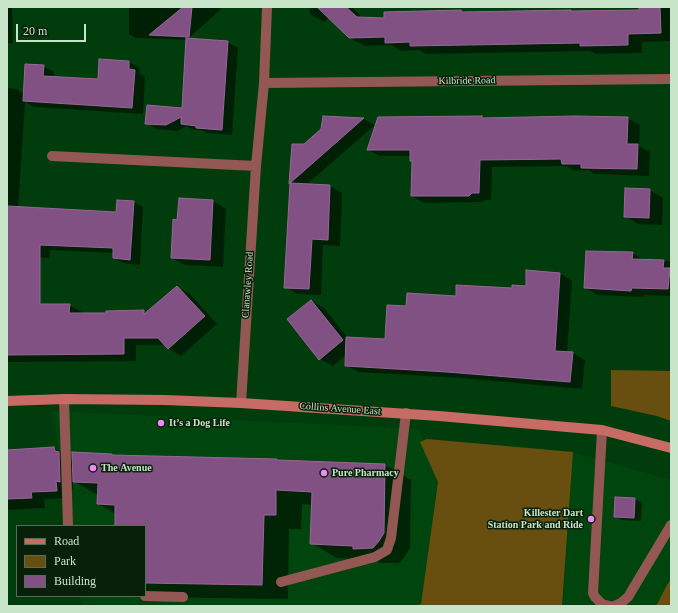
<!DOCTYPE html>
<meta charset="utf-8">
<style>
body{margin:0}
#map{position:relative;width:678px;height:613px;overflow:hidden;background:#013d0c;font-family:"Times New Roman",serif}
canvas{display:block}
.frame{position:absolute;inset:0;border:8px solid #c9e5c9;pointer-events:none}
.legend{position:absolute;left:16px;top:525px;width:130px;height:72px;box-sizing:border-box;background:#081f0a;border:1px solid #556e56;margin:0;padding:5px 7px;list-style:none;font-size:12px;color:#c9e5c9}
.legend li{display:flex;align-items:center;gap:8px;height:20px}
.legend b{width:20px;border:1px solid #556e56}
.scale{position:absolute;left:16px;top:24px;width:70px;height:18px;box-sizing:border-box;border:2px solid #c9e5c9;border-top:0;padding-left:5px;font-size:12px;line-height:14px;white-space:nowrap;color:#c9e5c9;-webkit-text-stroke:3px #081f0a;paint-order:stroke}
</style>
<div id="map">
<canvas width="678" height="613"></canvas>
<div class="frame"></div>
<ul class="legend">
<li><b style="height:5px;background:#c86b64"></b>Road</li>
<li><b style="height:11px;background:#684f0f"></b>Park</li>
<li><b style="height:11px;background:#815183"></b>Building</li>
</ul>
<div class="scale">20 m</div>
</div>
<script>
const g = document.querySelector('canvas').getContext('2d');
g.lineJoin = 'round';
function fillPath(path, color) {
  g.fillStyle = color;
  g.fill(path, 'evenodd');
}
function shape(rows) {
  const path = new Path2D();
  for (const r of rows) {
    path.moveTo(r[0], r[1]);
    for (let i = 2; i < r.length; i += 2) path.lineTo(r[i], r[i + 1]);
  }
  return path;
}
function stroke(path, color, width, dash) {
  g.strokeStyle = color;
  g.lineWidth = width;
  g.lineCap = dash ? 'butt' : 'round';
  g.setLineDash(dash || []);
  g.stroke(path);
}
function write(font, color, halo, rows, align = 'center') {
  g.font = font + ' "Times New Roman",serif';
  g.lineWidth = 3;
  g.setLineDash([]);
  g.textBaseline = 'middle';
  g.strokeStyle = halo;
  g.fillStyle = color;
  for (const [text, x, y, turn = 0] of rows) {
    g.save();
    g.translate(x, y);
    g.rotate((+turn || 0) * Math.PI / 180);
    g.textAlign = isNaN(turn) ? turn : align;
    if (halo) g.strokeText(text, 0, 0);
    g.fillText(text, 0, 0);
    g.restore();
  }
}
fillPath(shape([
 [53,411,419,429,438,482,421,604,413,606,82,606,80,596,145,596,145,526,70,526],
 [573,452,671,480,671,606,563,606]
]), '#00450d');
fillPath(shape([
 [611,370,671,371,671,421,657,416,611,406],
 [427,439,573,452,562,606,413,606,421,604,438,482,420,442],
 [671,579,671,606,656,606,667,585]
]), '#684f0f');
fillPath(shape([
 [7,7,12,7,13,43,7,43],
 [129,7,223,7,188,39,228,42,238,48,232,135,207,133,204,131,192,129,186,126,177,131,157,129,146,123,183,109,187,40,136,38,129,34],
 [310,7,352,7,363,18,385,19,640,11,640,7,671,7,671,41,642,42,642,53,596,54,590,51,426,54,419,50,401,51,391,45,365,46,350,38,329,18,324,22,310,14],
 [100,60,129,62,140,68,139,73,145,77,143,114,34,107,25,102,18,208,117,213,133,202,143,207,140,265,124,263,114,258,114,253,50,250,50,258,7,256,7,88,16,89,24,94,43,66,54,72,54,77,99,80],
 [324,117,364,119,375,125,306,185,330,186,342,193,340,246,323,245,321,295,297,294,285,287,293,145,304,145,322,130],
 [481,117,484,119,627,118,640,125,639,146,650,152,649,176,594,174,588,170,575,171,566,166,492,167,491,200,485,200,482,202,424,203,412,196,413,161,411,156,380,156,368,150],
 [650,190,663,198,662,225,638,224,625,216],
 [179,199,213,201,226,209,223,267,185,265,172,258,178,221],
 [632,253,645,261,671,261,671,296,644,295,644,297,598,295,585,288],
 [527,271,560,273,572,281,567,353,573,353,585,360,582,389,460,378,358,372,346,365,346,355,333,366,320,359,311,301,324,308,348,338,386,341,407,307,457,297,527,287],
 [177,287,190,294,217,324,181,356,168,348,165,345,136,345,136,361,7,362,7,317,69,305,82,312,82,314,107,314,107,312,144,311,147,313],
 [54,448,73,461,112,455,115,457,277,460,280,461,385,465,411,480,410,548,405,556,399,563,380,563,374,560,337,558,311,543,313,505,302,504,301,529,289,529,288,599,140,597,139,596,145,596,145,526,116,526,116,514,98,504,98,495,73,481,73,489,69,488,69,498,44,499,45,508,7,510,7,451],
 [616,498,635,499,642,503,641,521,622,520,615,517]
]), '#0007');
const building = shape([
 [183,7,192,7,189,37,149,35,183,7],
 [317,7,346,7,357,17,384,18,384,12,461,10,462,12,571,10,571,11,639,10,639,7,660,7,661,33,628,34,628,45,580,46,580,43,410,46,410,42,385,43,385,37,349,38,317,7],
 [186,38,228,41,222,130,196,128,196,126,181,124,181,117,166,125,145,124,147,105,182,108,186,38],
 [99,59,129,61,129,69,135,70,132,108,23,101,25,64,44,65,43,76,98,79,99,59],
 [323,116,364,118,289,184,292,144,304,144,321,129,323,116],
 [482,116,482,118,575,116,628,117,627,144,638,144,637,169,581,168,581,164,562,164,561,159,480,160,479,193,472,193,469,196,411,196,412,161,410,161,410,150,367,150,378,117,482,116],
 [290,183,330,185,328,240,312,239,309,289,284,288,290,183],
 [625,188,650,189,649,218,624,217,625,188],
 [179,198,213,200,210,260,171,258,173,219,177,220,179,198],
 [117,200,134,201,130,260,113,258,113,248,40,245,40,304,70,304,69,313,106,313,106,311,144,310,144,314,177,286,205,316,168,349,158,338,124,338,124,354,7,355,7,206,116,212,117,200],
 [586,251,633,252,632,259,664,260,663,268,670,268,668,289,632,288,631,291,584,288,586,251],
 [526,270,560,273,555,351,573,352,570,382,447,372,345,366,346,337,385,339,387,305,406,306,407,293,456,296,456,285,512,288,512,285,526,286,526,270],
 [311,300,343,340,319,360,287,319,311,300],
 [54,447,55,451,59,452,60,482,56,481,57,491,31,492,32,498,7,499,7,450,54,447],
 [72,452,112,454,112,455,277,459,277,460,385,464,384,533,379,541,373,548,353,549,353,546,310,544,312,492,276,490,276,515,264,515,262,585,145,583,145,526,115,526,115,505,97,504,98,483,73,482,72,452],
 [615,497,635,498,634,518,614,517,615,497]
]);
fillPath(building, '#815183');
stroke(building, '#98669a', 1);
stroke(shape([
 [64,399,68,526],
 [602,430,593,593,595,597,602,604,610,606],
 [281,582,375,557,387,550,391,538,406,413],
 [145,596,183,597],
 [614,606,621,603,628,597,671,525]
]), '#935853', 10);
stroke(shape([
 [264,83,671,79],
 [52,156,256,166],
 [241,403,256,166,264,83,267,7]
]), '#935853', 10);
stroke(shape([
 [7,401,64,399,165,400,241,403,439,416,602,430,671,448]
]), '#c86b64', 10);
for (const [x, y, r, color] of [
 [161,423,4,"#f08bf5"],
 [93,468,4,"#f08bf5"],
 [324,473,4,"#f08bf5"],
 [591,519,4,"#f08bf5"]
]) {
  const dot = new Path2D();
  dot.arc(x, y, r, 0, 2 * Math.PI);
  g.fillStyle = color;
  g.fill(dot);
  stroke(dot, '#081f0a', 1.5);
}
write('10px', '#c9e5c9', '#081f0a', [
 ["Kilbride Road",467,81,-1],
 ["Clanawley Road",248,285,-86],
 ["Collins Avenue East",340,409,4]
]);
write('bold 10px', '#c9e5c9', '#081f0a', [
 ["It’s a Dog Life",169,423],
 ["The Avenue",101,468],
 ["Pure Pharmacy",332,473],
 ["Killester Dart",583,513,"right"],
 ["Station Park and Ride",583,525,"right"]
], 'left');
</script>
